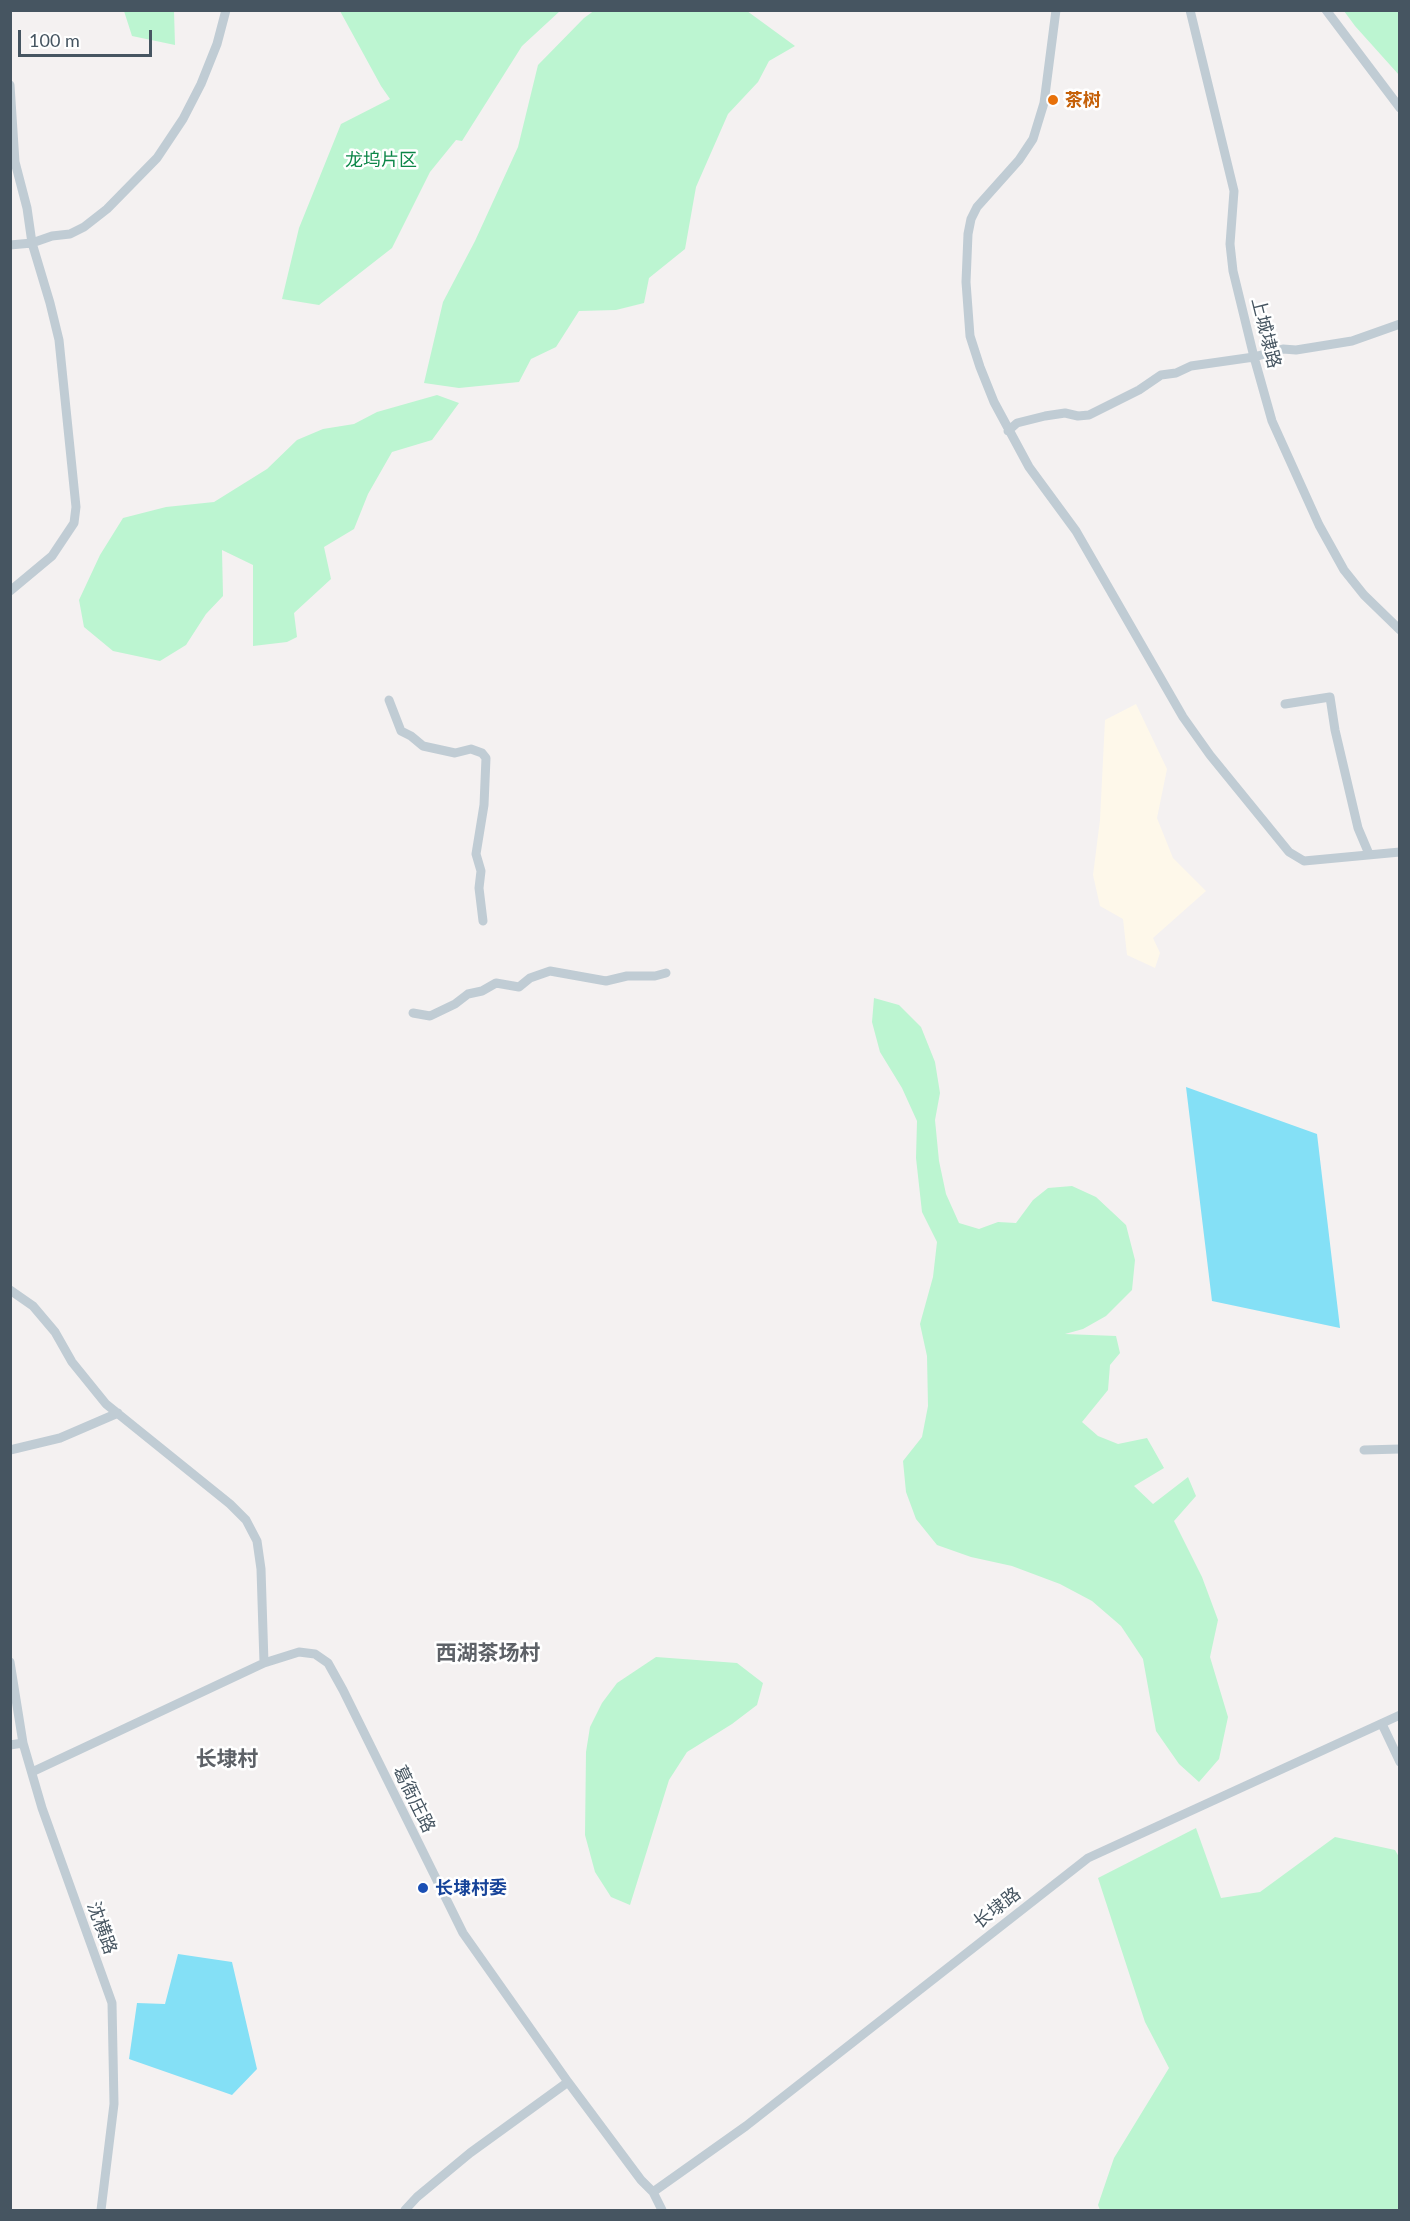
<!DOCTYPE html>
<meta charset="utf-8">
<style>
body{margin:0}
#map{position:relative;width:1410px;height:2221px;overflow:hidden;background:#f4f1f1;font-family:Lato,sans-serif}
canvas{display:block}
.frame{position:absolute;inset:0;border:12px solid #465561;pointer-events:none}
.scale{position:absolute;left:18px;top:30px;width:134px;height:27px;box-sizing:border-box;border:3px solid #465561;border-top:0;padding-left:8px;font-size:18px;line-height:21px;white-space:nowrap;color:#465561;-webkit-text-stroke:4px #fff;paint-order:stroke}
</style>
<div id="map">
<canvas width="1410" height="2221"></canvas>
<div class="frame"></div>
<div class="scale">100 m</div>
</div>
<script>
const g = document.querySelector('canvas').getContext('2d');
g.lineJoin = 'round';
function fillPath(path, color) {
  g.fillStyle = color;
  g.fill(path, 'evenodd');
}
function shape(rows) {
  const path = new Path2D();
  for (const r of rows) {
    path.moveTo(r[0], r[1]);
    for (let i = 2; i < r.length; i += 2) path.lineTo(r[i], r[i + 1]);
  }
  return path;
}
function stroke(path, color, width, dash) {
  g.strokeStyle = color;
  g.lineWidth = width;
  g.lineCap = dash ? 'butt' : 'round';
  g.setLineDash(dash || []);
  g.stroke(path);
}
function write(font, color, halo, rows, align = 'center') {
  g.font = font + ' Lato,"Noto Sans SC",sans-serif';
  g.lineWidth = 5;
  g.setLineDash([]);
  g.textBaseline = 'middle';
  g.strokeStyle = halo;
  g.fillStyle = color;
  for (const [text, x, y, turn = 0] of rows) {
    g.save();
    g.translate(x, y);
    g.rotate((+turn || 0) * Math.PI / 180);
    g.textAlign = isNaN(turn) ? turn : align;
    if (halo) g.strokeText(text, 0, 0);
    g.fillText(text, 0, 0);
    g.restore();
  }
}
fillPath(shape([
 [1136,704,1167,769,1157,818,1173,858,1206,891,1153,938,1160,953,1155,968,1127,955,1123,919,1100,906,1093,875,1100,820,1105,720]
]), '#fef8ea');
fillPath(shape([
 [595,10,747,11,795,46,769,61,758,82,728,114,696,187,685,249,649,278,644,303,616,310,579,311,556,347,531,359,519,382,459,388,424,383,443,302,475,241,518,147,538,65,584,18],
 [124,11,174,11,175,45,132,36],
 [340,11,560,11,522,46,462,141,456,140,430,172,392,248,319,305,282,299,299,228,341,124,390,99,381,86],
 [1344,11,1399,11,1399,75,1355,26],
 [437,395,459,403,432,440,392,452,368,494,354,529,324,547,331,579,294,613,297,637,287,642,253,646,253,565,222,550,223,596,206,614,186,645,160,661,113,651,84,627,79,600,100,555,123,518,166,507,214,502,267,469,297,440,323,429,354,424,377,412],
 [874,998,899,1005,921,1027,935,1062,940,1093,935,1120,939,1161,946,1194,959,1223,979,1229,998,1222,1016,1223,1033,1200,1048,1188,1072,1186,1096,1197,1126,1225,1135,1260,1132,1290,1106,1316,1083,1329,1065,1334,1116,1336,1120,1353,1110,1365,1108,1390,1082,1422,1098,1436,1118,1444,1147,1438,1164,1468,1134,1486,1153,1504,1188,1477,1196,1496,1174,1521,1202,1577,1218,1620,1210,1657,1228,1717,1219,1759,1199,1782,1179,1764,1156,1731,1143,1659,1121,1626,1092,1601,1060,1584,1012,1566,971,1557,937,1545,916,1519,906,1492,903,1461,922,1437,928,1406,927,1356,920,1324,933,1277,937,1242,922,1212,916,1158,917,1121,902,1088,880,1052,872,1022],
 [656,1657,737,1663,763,1683,757,1705,732,1724,687,1752,669,1780,630,1905,611,1897,595,1872,585,1835,586,1752,590,1727,602,1703,617,1683],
 [1196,1828,1221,1898,1260,1892,1335,1837,1395,1850,1399,1857,1399,2210,1100,2210,1098,2205,1114,2158,1169,2068,1145,2022,1098,1878]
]), '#bcf5d1');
fillPath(shape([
 [1186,1087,1317,1134,1340,1328,1212,1301],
 [178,1954,232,1962,257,2069,232,2095,129,2059,137,2003,165,2004]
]), '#84e0f6');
stroke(shape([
 [1056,10,1044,103,1033,139,1019,160,977,207,971,219,968,234,966,282,970,336,980,367,994,402,1029,467,1076,531,1183,717,1210,755,1289,852,1304,861,1400,852],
 [1190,10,1234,191,1230,244,1233,271,1254,357,1272,421,1319,525,1344,570,1364,595,1400,630],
 [1326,10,1400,108],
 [10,85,15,162,27,208,32,243,50,303,59,340,76,507,74,523,52,556,10,591],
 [10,245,32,243,52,236,70,234,84,227,107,209,157,158,183,119,201,84,217,44,226,10],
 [1008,431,1017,423,1045,416,1065,413,1078,416,1089,415,1139,390,1161,375,1176,373,1191,366,1254,357,1283,349,1296,350,1352,341,1400,324],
 [389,700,401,731,411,736,423,746,455,753,471,749,482,753,486,758,484,805,476,854,481,871,479,888,483,921],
 [1285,704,1330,697,1335,730,1358,828,1369,854],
 [413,1013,430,1016,455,1004,468,994,482,991,496,983,519,987,530,978,550,971,606,981,627,976,655,976,666,973],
 [10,1290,33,1306,55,1332,72,1362,106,1404,230,1504,246,1520,257,1541,261,1569,264,1663],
 [10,1450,60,1438,118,1413],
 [1364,1450,1400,1449],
 [10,1662,23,1743,42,1808,112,2003,114,2104,101,2210],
 [1382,1724,1400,1762],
 [10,1745,23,1743],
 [32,1772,264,1663,299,1652,315,1654,328,1663,343,1690,463,1933,568,2082,641,2180,653,2192,662,2210],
 [653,2192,746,2126,1088,1858,1400,1715],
 [405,2210,417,2197,470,2153,568,2082]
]), '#c0ccd4', 9);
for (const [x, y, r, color] of [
 [1053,100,6,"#e8710a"],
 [423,1888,6,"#1a4fb4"]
]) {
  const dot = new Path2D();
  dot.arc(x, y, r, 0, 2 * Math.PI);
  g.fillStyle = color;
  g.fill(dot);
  stroke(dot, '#fff', 2);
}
write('bold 18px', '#c56008', '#fff', [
 ["茶树",1065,100]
], 'left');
write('18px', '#0d8748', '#fff', [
 ["龙坞片区",381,160]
]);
write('18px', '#465561', '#fff', [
 ["上城埭路",1266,333,76],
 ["葛衙庄路",414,1799,64],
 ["长埭路",997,1908,-38],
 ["沈横路",102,1928,70]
]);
write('bold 18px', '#164399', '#fff', [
 ["长埭村委",435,1888]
], 'left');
write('bold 21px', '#5d6167', '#fff', [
 ["西湖茶场村",488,1653],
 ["长埭村",227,1759]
]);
</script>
